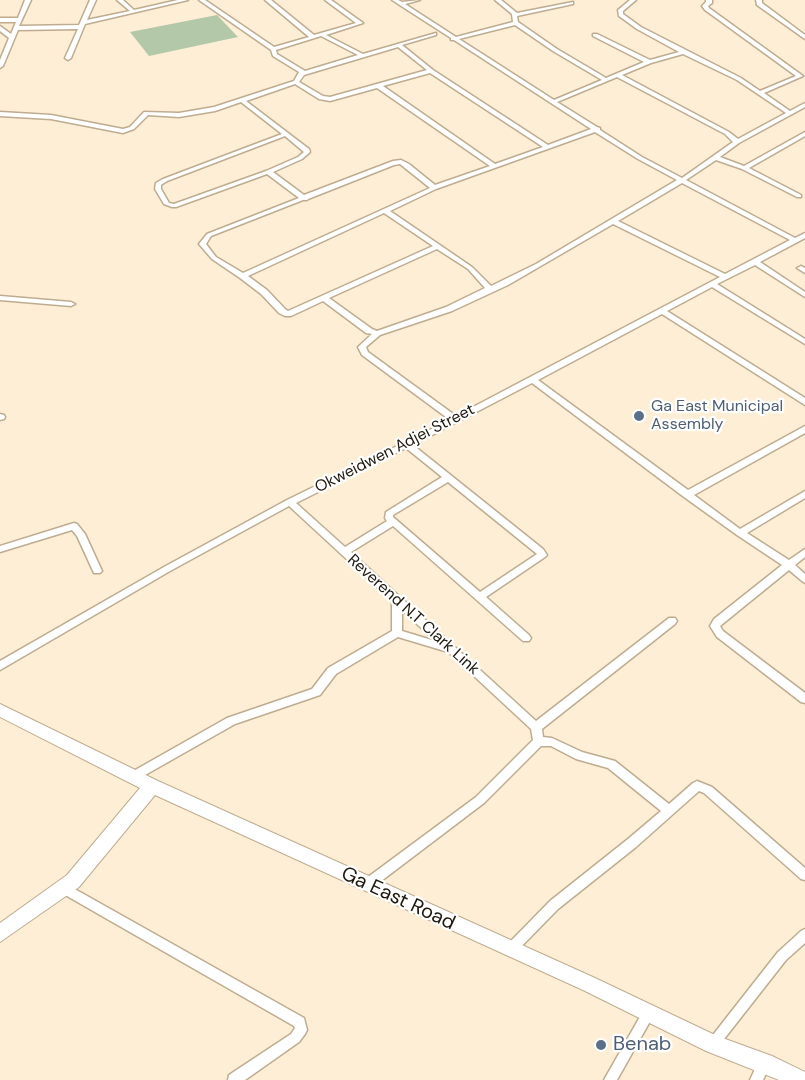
<!DOCTYPE html>
<style>
body{margin:0}
canvas{display:block;background:#feeed6}
</style>
<canvas width="805" height="1080"></canvas>
<script>
const g = document.querySelector('canvas').getContext('2d');
g.lineJoin = 'round';
function fillPath(path, color) {
  g.fillStyle = color;
  g.fill(path, 'evenodd');
}
function shape(rows) {
  const path = new Path2D();
  for (const r of rows) {
    path.moveTo(r[0], r[1]);
    for (let i = 2; i < r.length; i += 2) path.lineTo(r[i], r[i + 1]);
  }
  return path;
}
function stroke(path, color, width, dash) {
  g.strokeStyle = color;
  g.lineWidth = width;
  g.lineCap = dash ? 'butt' : 'round';
  g.setLineDash(dash || []);
  g.stroke(path);
}
function write(font, color, halo, rows, align = 'center') {
  g.font = font + ' "DM Sans",sans-serif';
  g.lineWidth = 4.5;
  g.setLineDash([]);
  g.textBaseline = 'middle';
  g.strokeStyle = halo;
  g.fillStyle = color;
  for (const [text, x, y, turn = 0] of rows) {
    g.save();
    g.translate(x, y);
    g.rotate((+turn || 0) * Math.PI / 180);
    g.textAlign = isNaN(turn) ? turn : align;
    if (halo) g.strokeText(text, 0, 0);
    g.fillText(text, 0, 0);
    g.restore();
  }
}
fillPath(shape([
 [217,15,238,37,149,56,130,32]
]), '#b3c8a9');
const street = shape([
 [25,0,31,0,19,26,79,25,90,0,96,0,87,20,130,11,117,0,123,0,134,10,178,0,188,0,85,24,71,58,68,60,65,58,78,29,18,30,3,66,0,68,0,60,9,38,0,31,0,26,11,34,16,22,0,22,0,18,18,18,25,0],
 [199,0,205,0,274,47,309,37,265,0,271,0,314,35,356,23,325,0,331,0,363,23,326,35,363,54,436,33,436,35,402,45,433,70,548,145,591,129,454,40,451,40,451,38,392,0,398,0,402,2,420,0,405,4,456,37,513,22,512,14,495,0,501,0,517,13,573,2,573,4,517,16,518,22,557,49,606,78,644,62,593,36,593,34,597,34,650,60,679,52,637,29,619,16,618,10,630,0,636,0,623,11,623,14,641,27,741,78,760,91,796,76,705,10,702,6,706,2,706,0,712,0,712,3,708,6,709,8,803,76,764,93,790,111,805,103,805,107,739,143,720,157,744,166,805,132,805,136,749,168,801,195,801,197,797,197,742,169,716,160,686,180,795,238,805,233,805,238,760,262,805,292,805,297,755,265,717,284,805,339,805,344,712,287,667,311,805,398,805,405,662,314,538,380,688,490,805,426,805,433,694,495,740,529,805,491,805,498,747,533,789,560,805,549,805,557,795,565,805,574,805,583,802,581,789,570,720,626,723,631,805,693,805,703,801,702,717,637,710,626,714,619,782,565,737,535,684,497,532,383,413,445,543,549,547,555,545,557,486,597,529,635,531,638,529,641,523,641,393,526,351,552,536,721,669,618,675,618,677,621,675,624,542,729,543,737,552,738,582,752,615,761,669,804,693,783,697,781,712,787,805,868,805,880,801,879,704,793,699,791,636,847,558,909,514,954,510,956,506,954,504,950,506,946,550,901,628,839,661,811,608,768,576,759,551,746,541,746,484,803,372,888,368,889,364,888,362,884,364,880,476,797,533,740,531,729,448,652,398,637,336,674,320,695,235,724,138,779,134,781,130,779,129,776,130,773,227,718,312,689,328,668,392,631,392,601,289,506,170,571,0,670,0,661,164,567,287,500,450,420,362,355,358,347,372,334,366,333,323,301,291,316,285,316,279,313,261,294,240,278,212,259,199,244,207,234,299,198,267,174,176,207,172,207,164,204,155,189,156,183,163,179,282,134,241,102,215,111,179,117,148,115,134,129,123,133,51,119,0,116,0,112,51,115,123,129,130,127,144,112,179,113,214,107,294,81,299,72,273,56,271,50,199,0],
 [515,25,553,51,602,80,554,100,459,39,515,25],
 [321,36,358,55,305,71,277,54,276,50,321,36],
 [398,47,427,70,330,97,323,96,299,82,304,75,398,47],
 [683,54,737,80,786,113,738,139,729,132,622,75,651,63,683,54],
 [430,73,543,147,495,164,383,86,430,73],
 [617,77,725,134,733,142,682,178,642,157,600,130,600,128,597,127,557,102,617,77],
 [295,84,319,99,330,101,377,88,490,166,435,185,409,164,401,160,393,161,304,195,273,172,302,159,310,152,309,149,246,101,295,84],
 [595,132,638,159,677,180,536,264,491,286,472,267,390,211,436,189,595,132],
 [285,136,304,152,298,157,266,171,174,204,169,203,161,189,161,185,167,181,285,136],
 [400,164,430,188,243,273,216,257,206,244,211,236,303,200,307,200,308,199,394,165,400,164],
 [682,183,790,240,725,274,618,221,682,183],
 [384,213,433,246,288,311,285,309,267,290,248,276,384,213],
 [613,224,720,277,456,416,368,352,366,347,380,335,452,311,508,285,613,224],
 [437,249,468,269,485,288,446,307,377,331,372,329,329,298,437,249],
 [406,448,442,477,386,512,385,518,387,521,345,547,296,503,406,448],
 [448,482,537,554,480,592,393,517,393,515,448,482],
 [402,610,435,641,402,631,402,610],
 [756,0,762,0,762,3,805,35,805,39,757,5,756,0],
 [801,266,805,268,805,273,797,268,801,266],
 [0,296,71,302,75,304,71,306,0,300,0,296],
 [0,414,4,415,5,417,4,419,0,420,0,414],
 [74,523,77,524,85,534,102,571,100,573,94,573,77,536,72,530,0,552,0,546,74,523],
 [64,883,304,1018,307,1030,305,1034,299,1042,245,1080,228,1080,229,1075,291,1034,295,1028,294,1026,60,892,58,888,60,884,64,883],
 [805,929,805,943,786,960,717,1048,713,1050,709,1048,707,1044,709,1040,778,952,801,931,805,929],
 [649,1006,653,1008,655,1012,653,1016,617,1080,604,1080,645,1008,649,1006],
 [765,1057,770,1058,771,1063,763,1080,750,1080,760,1058,765,1057]
]);
const secondary = shape([
 [0,704,158,781,595,978,717,1036,772,1056,805,1072,805,1080,779,1080,706,1051,583,990,155,795,79,887,0,942,0,923,67,875,140,788,0,717,0,704]
]);
stroke(street, '#bfac90', 3);
stroke(secondary, '#bfac90', 2);
fillPath(street, '#fff');
fillPath(secondary, '#fff');
for (const [x, y, r, color] of [
 [639,416,6,"#5c6f8a"],
 [601,1045,6,"#5c6f8a"]
]) {
  const dot = new Path2D();
  dot.arc(x, y, r, 0, 2 * Math.PI);
  g.fillStyle = color;
  g.fill(dot);
  stroke(dot, '#fff', 2);
}
write('16px', '#4e5e75', '#fff', [
 ["Ga East Municipal",651,407],
 ["Assembly",651,425]
], 'left');
write('16px', '#1e170c', '#fff', [
 ["Okweidwen Adjei Street",395,449,-27],
 ["Reverend N.T Clark Link",413,615,42]
]);
write('20px', '#1e170c', '#fff', [
 ["Ga East Road",398,899,25]
]);
write('20px', '#4e5e75', '#fff', [
 ["Benab",613,1045]
], 'left');
</script>
